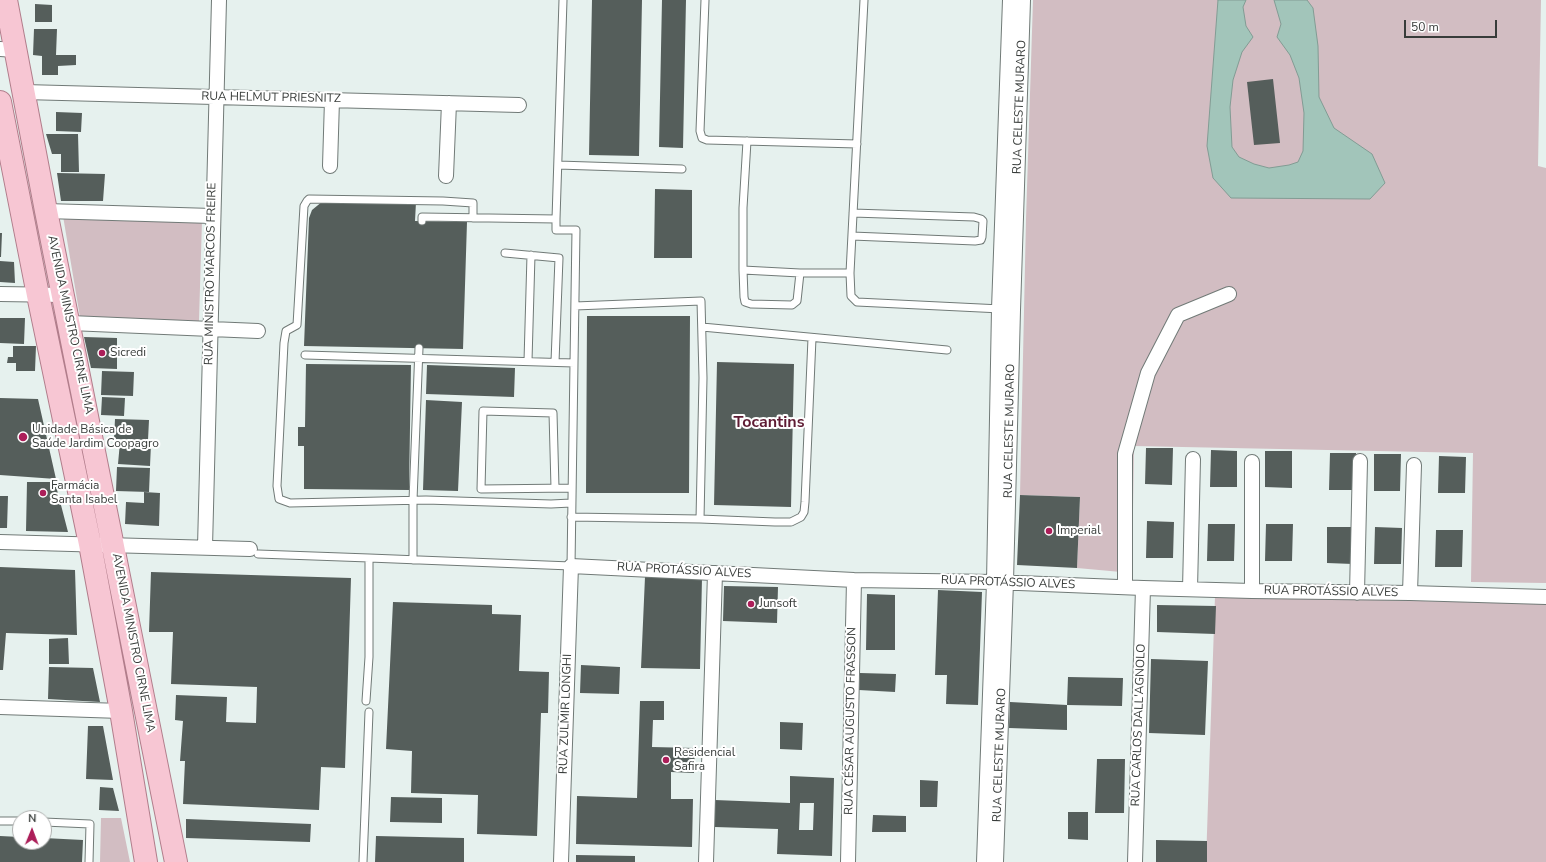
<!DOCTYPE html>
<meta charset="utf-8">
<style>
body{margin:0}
#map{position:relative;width:1546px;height:862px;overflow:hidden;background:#e6f1ee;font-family:"Nunito Sans",sans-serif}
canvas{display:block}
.north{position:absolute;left:12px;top:810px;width:40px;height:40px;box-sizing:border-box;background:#fff;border:1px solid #afb1b0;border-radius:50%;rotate:1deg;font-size:11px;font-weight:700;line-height:16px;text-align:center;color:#383c3a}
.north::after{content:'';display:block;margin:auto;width:14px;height:18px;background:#ac1e59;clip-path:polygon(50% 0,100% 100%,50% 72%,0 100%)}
.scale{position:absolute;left:1404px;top:20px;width:93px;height:18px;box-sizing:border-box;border:2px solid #383c3a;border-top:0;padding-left:5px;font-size:12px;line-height:14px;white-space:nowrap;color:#383c3a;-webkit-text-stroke:3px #fff;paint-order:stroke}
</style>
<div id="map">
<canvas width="1546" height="862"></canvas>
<div class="north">N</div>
<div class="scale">50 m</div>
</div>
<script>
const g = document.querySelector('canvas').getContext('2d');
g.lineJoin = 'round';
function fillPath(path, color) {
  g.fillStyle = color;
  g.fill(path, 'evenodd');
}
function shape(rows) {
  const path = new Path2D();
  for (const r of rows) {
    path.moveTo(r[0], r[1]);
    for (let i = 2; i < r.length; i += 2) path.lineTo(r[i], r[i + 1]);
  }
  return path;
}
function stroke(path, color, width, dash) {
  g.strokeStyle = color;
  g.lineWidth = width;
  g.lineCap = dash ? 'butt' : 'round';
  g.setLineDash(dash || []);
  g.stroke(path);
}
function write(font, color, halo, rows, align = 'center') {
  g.font = font + ' "Nunito Sans",sans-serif';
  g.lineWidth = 4;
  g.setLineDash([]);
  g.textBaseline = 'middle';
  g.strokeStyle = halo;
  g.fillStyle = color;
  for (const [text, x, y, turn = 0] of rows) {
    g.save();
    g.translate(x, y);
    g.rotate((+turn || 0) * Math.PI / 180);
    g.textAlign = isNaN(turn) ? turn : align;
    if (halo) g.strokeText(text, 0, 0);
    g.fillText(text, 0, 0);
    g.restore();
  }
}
fillPath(shape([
 [1033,0,1541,0,1538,166,1546,168,1546,583,1471,582,1473,453,1134,446,1132,573,1077,568,1080,497,1020,495,1026,219],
 [63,216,202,220,199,321,80,317],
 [1215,596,1546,604,1546,862,1206,862],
 [101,818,121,818,130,862,100,862]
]), '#d2bdc2');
const water = shape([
 [1218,0,1246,0,1243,7,1246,26,1253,37,1242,52,1233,80,1230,107,1232,147,1239,157,1254,164,1269,168,1289,165,1298,162,1303,151,1304,113,1299,78,1290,55,1277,37,1281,24,1274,0,1307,0,1313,8,1318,46,1319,97,1334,128,1372,154,1385,183,1370,199,1231,198,1213,178,1207,146,1218,0]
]);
fillPath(water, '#a2c5ba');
stroke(water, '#829c94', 1);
fillPath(shape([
 [592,0,642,0,639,156,589,155],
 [662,0,686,0,683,148,659,147],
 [35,4,52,5,52,22,35,22],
 [34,29,57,29,56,55,76,55,76,65,58,66,58,75,42,75,42,56,33,55],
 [1273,79,1280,143,1254,145,1247,82],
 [56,112,82,113,81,132,56,131],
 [46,134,78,134,79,172,61,172,61,154,52,154],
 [57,173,105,174,103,201,61,201],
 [655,189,692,190,692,258,654,258],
 [323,201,416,202,415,221,467,222,463,349,304,346,309,218,312,210],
 [0,233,2,233,1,257,0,257],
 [0,261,14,262,15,283,0,282],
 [587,316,690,316,689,493,586,493],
 [0,318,25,318,24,344,0,343],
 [84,337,117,338,117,369,91,368],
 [13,346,36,346,35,371,16,371,16,363,7,363,8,357,13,357],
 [717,362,794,364,791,507,714,505],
 [306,364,411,365,409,490,304,489,304,446,298,446,298,427,305,427],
 [427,365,515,368,514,397,426,394],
 [102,371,134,372,133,396,101,395],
 [102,397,125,398,124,416,101,415],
 [0,398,38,399,56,479,0,475],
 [426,400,462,402,458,491,423,490],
 [115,419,149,420,148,440,114,439],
 [120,442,151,444,150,466,118,464],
 [1146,448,1173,448,1172,485,1145,484],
 [1211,450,1237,451,1237,487,1210,487],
 [1265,451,1292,451,1292,488,1265,487],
 [1330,453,1356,453,1356,490,1329,490],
 [1374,454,1401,454,1400,491,1374,491],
 [1439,456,1466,457,1465,493,1438,493],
 [117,467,150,468,149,492,116,491],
 [27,482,55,482,68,532,26,531],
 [144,492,160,493,159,526,125,524,126,502,144,503],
 [1020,495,1080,497,1077,568,1017,565],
 [0,496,8,496,7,528,0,528],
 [1147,521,1174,522,1173,558,1146,558],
 [1208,524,1235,524,1234,561,1207,561],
 [1266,524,1293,524,1292,561,1265,561],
 [1327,527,1354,527,1353,564,1327,563],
 [1375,527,1402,528,1401,564,1374,564],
 [1436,530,1463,530,1462,567,1435,567],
 [0,567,75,570,77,635,6,633,3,670,0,670],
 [151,572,351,578,345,768,321,767,319,810,183,804,185,761,180,761,183,721,175,720,176,695,227,697,226,722,256,723,257,687,171,684,173,632,149,632],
 [645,577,702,578,700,669,641,668],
 [724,586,778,587,777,623,723,621],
 [938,590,982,592,978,705,946,704,947,675,935,675],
 [867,594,895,595,895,650,866,650],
 [393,602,492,605,492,614,521,615,519,671,549,672,548,713,541,713,537,836,477,834,478,795,411,793,412,751,386,749],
 [1157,605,1216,606,1215,634,1157,632],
 [68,638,69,664,49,664,49,639],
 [1151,659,1208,661,1205,735,1149,733],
 [581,665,620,667,619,694,580,693],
 [49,667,93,668,100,702,48,699],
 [860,673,896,674,895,692,859,690],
 [1068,677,1123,678,1122,706,1067,705],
 [640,701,664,701,664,720,653,720,652,747,695,748,694,773,671,772,671,799,693,799,692,847,576,844,577,796,637,798],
 [1010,702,1067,705,1067,730,1009,728],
 [780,722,803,723,802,750,780,749],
 [88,726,103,726,113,780,86,779],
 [1097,759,1125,759,1124,813,1095,813],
 [790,776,834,778,832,856,777,854,778,829,715,827,715,800,790,803],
 [800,803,814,803,813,830,799,830],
 [920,780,938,781,937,807,920,807],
 [100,787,113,788,119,811,99,810],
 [391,797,442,798,442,823,390,822],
 [1068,812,1088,812,1088,840,1068,839],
 [873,815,906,816,906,832,872,832],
 [186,819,311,824,310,842,186,838],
 [0,836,20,837,20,842,44,842,44,838,83,840,82,862,0,862],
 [376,836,464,838,464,862,375,862],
 [1156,840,1207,841,1207,862,1156,862],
 [576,855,635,856,635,862,576,862]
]), '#555e5b');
const service = shape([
 [705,0,700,131,702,138,707,140,857,144],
 [864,0,850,273,851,296,857,302,1001,309],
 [747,141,743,208,743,270,800,273,850,273],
 [558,165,682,169],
 [473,218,473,203,443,201,309,199,307,201,304,206,297,325,286,331,284,343,277,486,279,499,290,503,426,500,551,504,571,503],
 [556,219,556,230,576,230,574,363],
 [422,221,422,217,556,219,563,0],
 [852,236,975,241,981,240,982,237,983,221,981,219,974,217,853,213],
 [505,253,559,258,555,362],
 [743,270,744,297,745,302,751,304,792,305,797,301,800,273],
 [702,327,947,350],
 [305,355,574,363,571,566,369,558],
 [528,361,531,255],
 [555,488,553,413,483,411,481,489,571,488],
 [571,517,700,519,703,378,701,301,575,306],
 [700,519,775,522,791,522,801,517,804,512,805,502,812,338],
 [258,554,369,558,369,657,366,701],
 [413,560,413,500,419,348],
 [0,821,20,821],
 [44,822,90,824,89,862],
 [363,862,369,712]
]);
const minor = shape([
 [0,49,15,50],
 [24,92,519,105],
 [330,166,332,100],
 [446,176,449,103],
 [46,211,212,216],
 [0,294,64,295],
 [70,323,258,331],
 [0,542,250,549],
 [205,547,219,0],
 [1125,586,1125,454,1148,373,1178,315,1229,294],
 [1190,589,1193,459],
 [1252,591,1252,462],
 [1357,593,1360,461],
 [1410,593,1414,465],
 [0,707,121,711],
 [561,862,571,566,854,580,994,582,1143,588,1252,591,1410,593,1546,597],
 [706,862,715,573],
 [848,862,854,580],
 [984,862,994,582,999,309,1010,0],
 [996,862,1006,582,1013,310,1023,0],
 [1135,862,1143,588]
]);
const primary = shape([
 [6,0,46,211,176,862],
 [0,102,38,295,90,544,121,711,146,862]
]);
stroke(service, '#717a77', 9);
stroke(minor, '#717a77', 16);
stroke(primary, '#b17d8b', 24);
stroke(service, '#fff', 7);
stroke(minor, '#fff', 14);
stroke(primary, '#f7c6d3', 22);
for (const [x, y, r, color] of [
 [102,353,4,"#ac1e59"],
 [23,437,5,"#ac1e59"],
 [43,493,4,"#ac1e59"],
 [1049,531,4,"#ac1e59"],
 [751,604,4,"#ac1e59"],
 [666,760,4,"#ac1e59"]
]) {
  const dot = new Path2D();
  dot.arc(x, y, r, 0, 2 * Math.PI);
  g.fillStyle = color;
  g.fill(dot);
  stroke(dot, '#fff', 1.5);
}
write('12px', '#383c3a', '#fff', [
 ["RUA HELMUT PRIESNITZ",271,98,1],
 ["RUA CELESTE MURARO",1020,107,-88],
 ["RUA MINISTRO MARCOS FREIRE",211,274,-89],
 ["AVENIDA MINISTRO CIRNE LIMA",70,325,78],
 ["RUA CELESTE MURARO",1010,431,-89],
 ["RUA PROTÁSSIO ALVES",684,571,3],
 ["RUA PROTÁSSIO ALVES",1008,583,2],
 ["RUA PROTÁSSIO ALVES",1331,592,1],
 ["AVENIDA MINISTRO CIRNE LIMA",133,643,79],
 ["RUA ZULMIR LONGHI",566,714,-88],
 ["RUA CÉSAR AUGUSTO FRASSON",851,721,-89],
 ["RUA CARLOS DALL'AGNOLO",1139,725,-88],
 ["RUA CELESTE MURARO",1000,755,-88]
]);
write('12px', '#383c3a', '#fff', [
 ["Sicredi",110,353],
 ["Unidade Básica de",32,430],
 ["Saúde Jardim Coopagro",32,444],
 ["Farmácia",51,486],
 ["Santa Isabel",51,500],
 ["Imperial",1057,531],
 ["Junsoft",759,604],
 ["Residencial",674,753],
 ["Safira",674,767]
], 'left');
write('bold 16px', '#5e1b33', '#fff', [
 ["Tocantins",769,423]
]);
</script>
